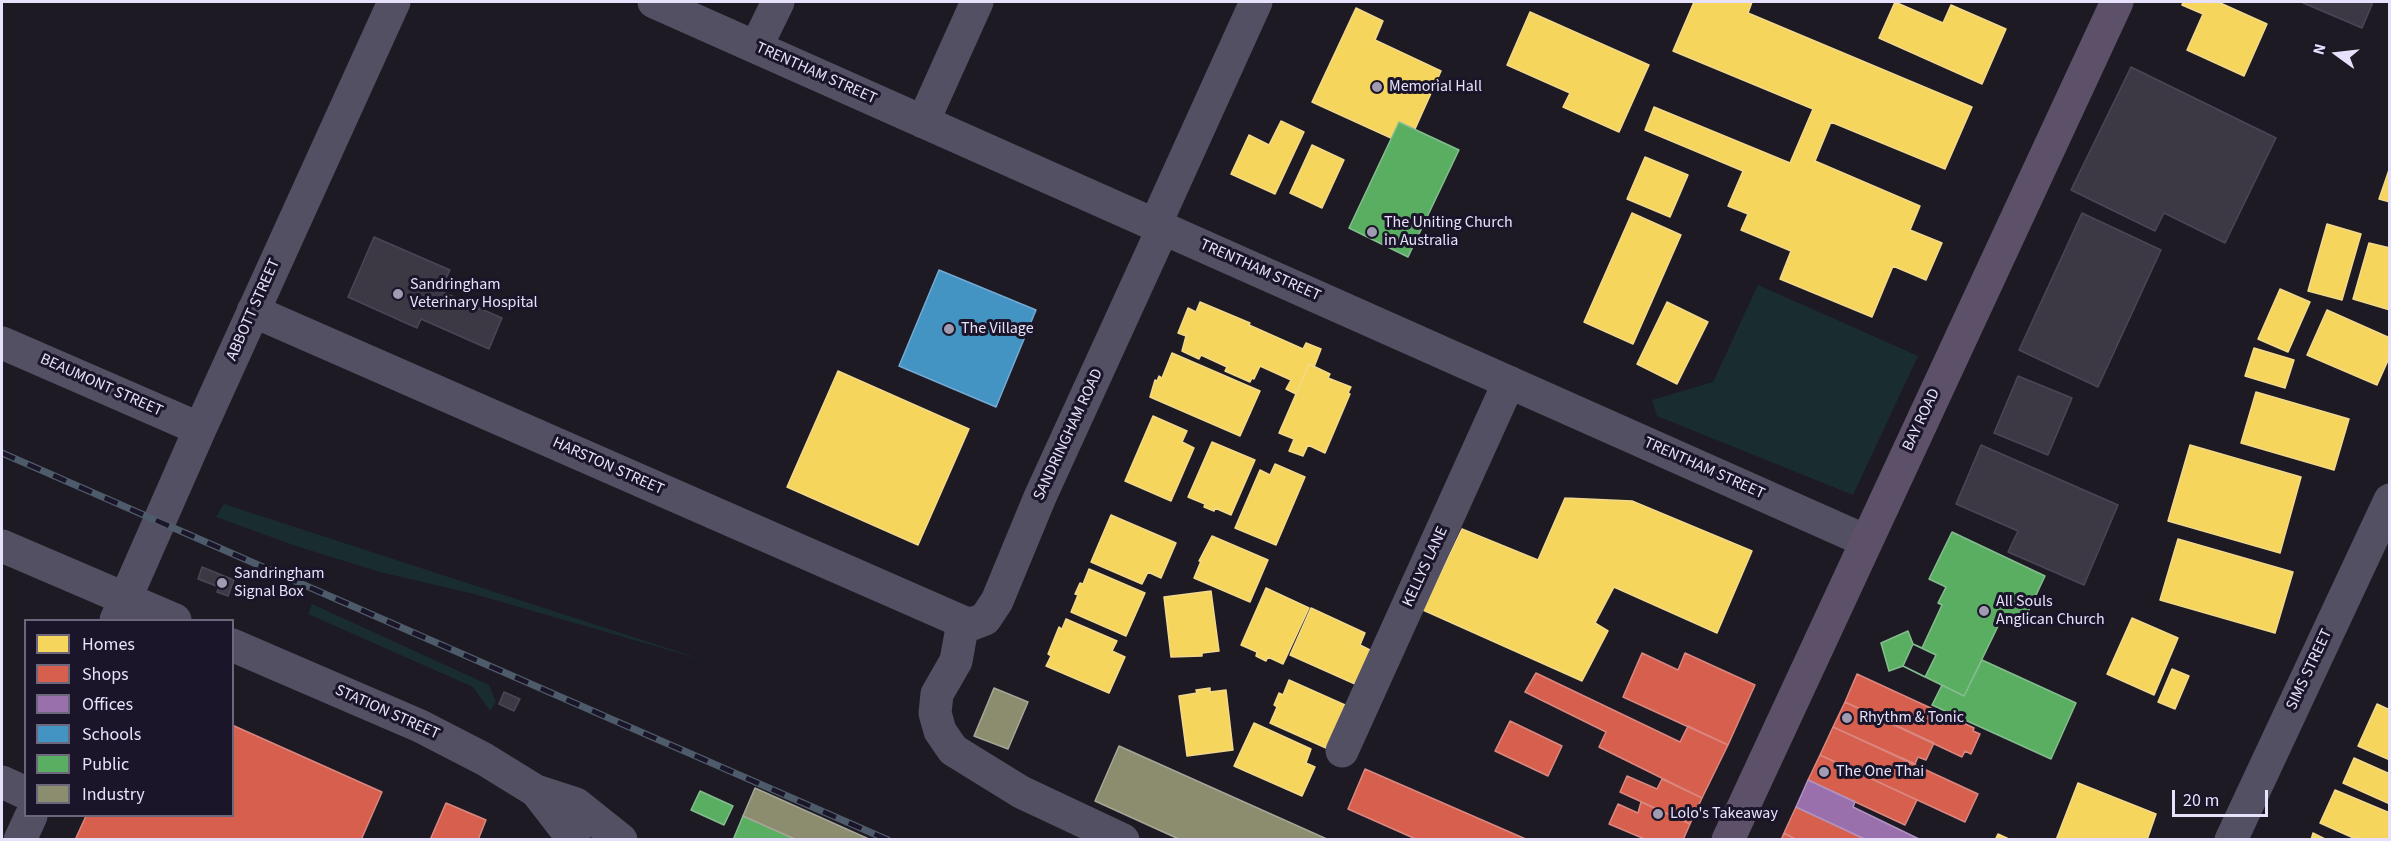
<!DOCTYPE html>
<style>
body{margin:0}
#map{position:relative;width:2391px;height:841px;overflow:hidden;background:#1d1a24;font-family:"Source Sans 3",sans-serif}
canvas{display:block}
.frame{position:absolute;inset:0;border:3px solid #e7e1fb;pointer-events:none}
.legend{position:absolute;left:24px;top:619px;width:210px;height:198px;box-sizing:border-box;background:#1b1529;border:2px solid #6d677d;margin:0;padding:8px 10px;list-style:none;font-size:18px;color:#e7e1fb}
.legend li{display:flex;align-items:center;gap:12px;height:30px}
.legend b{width:30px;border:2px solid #6d677d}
.north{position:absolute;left:2307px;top:24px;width:60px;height:60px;-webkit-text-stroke:4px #1b1529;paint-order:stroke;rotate:285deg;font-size:16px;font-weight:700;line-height:24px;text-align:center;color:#e7e1fb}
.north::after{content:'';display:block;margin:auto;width:21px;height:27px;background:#e7e1fb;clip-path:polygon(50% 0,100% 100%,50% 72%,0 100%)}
.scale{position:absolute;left:2172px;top:790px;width:96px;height:27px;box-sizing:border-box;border:3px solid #e7e1fb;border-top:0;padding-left:8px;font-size:18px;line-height:21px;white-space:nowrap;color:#e7e1fb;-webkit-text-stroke:4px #1b1529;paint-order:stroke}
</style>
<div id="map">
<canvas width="2391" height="841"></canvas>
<div class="frame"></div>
<ul class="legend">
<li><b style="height:16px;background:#f6d55c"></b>Homes</li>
<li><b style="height:16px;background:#d6604d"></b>Shops</li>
<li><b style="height:16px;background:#9970ab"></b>Offices</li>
<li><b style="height:16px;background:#4393c3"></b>Schools</li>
<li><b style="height:16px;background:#5aae61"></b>Public</li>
<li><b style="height:16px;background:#8c8c6e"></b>Industry</li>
</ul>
<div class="north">N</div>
<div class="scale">20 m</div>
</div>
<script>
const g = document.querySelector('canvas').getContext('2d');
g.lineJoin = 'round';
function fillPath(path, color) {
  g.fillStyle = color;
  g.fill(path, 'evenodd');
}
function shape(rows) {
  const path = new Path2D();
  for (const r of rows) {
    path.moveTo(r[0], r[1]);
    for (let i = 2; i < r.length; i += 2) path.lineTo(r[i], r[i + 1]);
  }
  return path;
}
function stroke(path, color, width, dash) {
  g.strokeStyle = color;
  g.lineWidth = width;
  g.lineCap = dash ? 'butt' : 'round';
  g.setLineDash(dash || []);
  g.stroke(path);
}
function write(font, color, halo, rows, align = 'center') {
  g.font = font + ' "Source Sans 3",sans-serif';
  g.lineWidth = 6;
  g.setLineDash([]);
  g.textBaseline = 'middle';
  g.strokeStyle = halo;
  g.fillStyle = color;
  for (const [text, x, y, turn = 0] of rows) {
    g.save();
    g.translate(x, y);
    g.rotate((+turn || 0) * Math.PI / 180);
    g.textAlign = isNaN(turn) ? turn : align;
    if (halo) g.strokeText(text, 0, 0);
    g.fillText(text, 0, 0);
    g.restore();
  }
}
fillPath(shape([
 [1758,285,1918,356,1853,495,1657,416,1652,400,1713,382],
 [224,504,707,661,474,594,380,572,296,546,216,517],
 [312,604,489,685,496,702,490,711,473,687,308,614]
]), '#192d30');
const homes = shape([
 [1694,2,1752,2,1748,13,1972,107,1945,169,1831,122,1815,161,1920,206,1910,230,1942,243,1926,280,1893,266,1872,317,1780,279,1791,251,1741,230,1748,214,1728,206,1743,171,1645,130,1654,107,1790,163,1813,109,1673,51,1694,2],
 [1895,2,1943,23,1951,5,2006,29,1982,84,1879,38,1895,2],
 [2183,2,2218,2,2267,24,2244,76,2187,50,2203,14,2182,5,2183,2],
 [1356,8,1383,21,1375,40,1441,71,1415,129,1399,122,1391,138,1312,102,1356,8],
 [1530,12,1649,65,1619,132,1563,107,1570,93,1507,65,1530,12],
 [1281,121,1304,132,1275,194,1231,174,1249,135,1269,145,1281,121],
 [1312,145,1344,160,1322,208,1290,193,1312,145],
 [1645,157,1688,175,1670,217,1627,199,1645,157],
 [2390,167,2390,202,2379,199,2390,167],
 [1632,213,1681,235,1633,344,1584,322,1632,213],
 [2327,224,2361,234,2342,300,2308,291,2327,224],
 [2369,243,2390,248,2390,310,2353,299,2369,243],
 [2280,289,2310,302,2288,352,2258,339,2280,289],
 [1200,302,1250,323,1249,325,1303,349,1306,343,1321,349,1314,367,1309,364,1296,394,1286,389,1291,380,1260,366,1254,379,1252,378,1250,382,1225,371,1227,367,1201,355,1199,359,1182,351,1186,336,1178,333,1188,308,1196,312,1200,302],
 [1667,302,1708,322,1677,384,1637,364,1667,302],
 [2327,310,2390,338,2390,356,2377,385,2307,355,2327,310],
 [2254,348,2294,360,2285,388,2245,376,2254,348],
 [1172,353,1260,391,1240,436,1150,397,1155,380,1157,381,1159,376,1162,378,1172,353],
 [1309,364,1330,374,1328,378,1351,387,1348,393,1350,394,1325,453,1308,445,1303,456,1289,451,1294,439,1279,433,1309,364],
 [838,371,969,429,918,545,787,487,838,371],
 [2256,392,2349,419,2334,470,2241,443,2256,392],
 [1153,416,1187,431,1182,442,1194,448,1171,501,1125,481,1153,416],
 [1212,442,1255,460,1231,515,1215,508,1214,511,1204,507,1205,504,1188,497,1212,442],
 [2190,445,2301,477,2280,553,2168,521,2190,445],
 [1275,464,1305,477,1276,545,1235,528,1260,470,1270,475,1275,464],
 [1565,498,1632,501,1752,551,1717,633,1614,587,1595,623,1608,631,1582,681,1423,610,1462,529,1538,560,1565,498],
 [1111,515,1176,543,1161,578,1148,572,1142,584,1091,562,1111,515],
 [1212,536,1268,560,1250,602,1194,578,1201,561,1199,561,1212,536],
 [2178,539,2293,572,2275,633,2160,600,2178,539],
 [1089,569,1145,593,1126,636,1071,612,1078,595,1075,594,1080,583,1083,584,1089,569],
 [1266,588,1309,608,1283,664,1268,657,1266,661,1256,656,1257,652,1241,645,1266,588],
 [1211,591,1219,651,1202,653,1202,656,1171,657,1164,597,1211,591],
 [1311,608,1365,633,1360,645,1370,650,1355,684,1290,655,1311,608],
 [2132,618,2178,638,2154,695,2107,674,2132,618],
 [1066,619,1117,641,1112,651,1125,657,1109,693,1046,666,1051,656,1048,654,1059,627,1062,629,1066,619],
 [2172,669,2189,676,2175,709,2158,702,2172,669],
 [1289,680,1345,705,1326,748,1270,723,1277,707,1274,705,1279,693,1283,695,1289,680],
 [1210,688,1210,692,1226,690,1233,750,1187,756,1179,696,1197,693,1196,690,1210,688],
 [2377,704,2390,710,2390,760,2358,746,2377,704],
 [1254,723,1311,749,1306,763,1315,767,1302,796,1234,766,1254,723],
 [2354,758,2390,774,2390,804,2343,783,2354,758],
 [2078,783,2156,814,2147,840,2056,840,2078,783],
 [2335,790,2390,813,2390,840,2358,840,2320,823,2335,790],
 [2313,833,2327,840,2311,840,2313,833],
 [1998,834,2011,840,1995,840,1998,834]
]);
fillPath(homes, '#f6d55c');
stroke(homes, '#f2d98c', 1.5);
const shops = shape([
 [1642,653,1678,670,1685,653,1755,685,1728,745,1623,697,1642,653],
 [1536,673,1680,742,1688,726,1728,745,1702,798,1599,747,1606,732,1525,692,1536,673],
 [1857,674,1974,728,1973,731,1980,734,1971,754,1965,751,1962,757,1845,702,1857,674],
 [1845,702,1934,743,1926,760,1918,757,1915,764,1833,727,1845,702],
 [1510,721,1562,746,1548,776,1495,751,1510,721],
 [232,725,382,792,361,840,75,840,86,816,232,816,232,725],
 [1833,727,1978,794,1965,822,1820,755,1833,727],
 [1820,755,1917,800,1905,825,1808,780,1820,755],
 [1365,769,1528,840,1418,840,1348,809,1365,769],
 [1627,776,1657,789,1662,779,1702,798,1690,824,1620,792,1627,776],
 [1641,802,1690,824,1683,840,1647,840,1609,824,1618,804,1638,813,1641,802],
 [446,803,486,820,478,840,430,840,446,803],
 [1796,807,1867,840,1797,840,1784,833,1796,807],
 [1784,833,1797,840,1781,840,1784,833]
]);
fillPath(shops, '#d6604d');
stroke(shops, '#db8781', 1.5);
const offices = shape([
 [1808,780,1855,802,1853,807,1921,840,1867,840,1796,807,1808,780]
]);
fillPath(offices, '#9970ab');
stroke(offices, '#b092c3', 1.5);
const schools = shape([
 [939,270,1036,310,996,407,899,366,939,270]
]);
fillPath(schools, '#4393c3');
stroke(schools, '#74aad4', 1.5);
const public = shape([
 [1399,122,1459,150,1408,257,1349,228,1399,122],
 [1952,532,2045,576,2022,625,2003,616,1964,696,1903,666,1913,644,1922,648,1942,605,1938,603,1946,587,1929,579,1952,532],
 [1908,631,1913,644,1903,666,1889,671,1881,643,1908,631],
 [1913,644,1936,655,1925,677,1903,666,1913,644],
 [1982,660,2076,703,2051,759,1932,705,1942,685,1964,696,1982,660],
 [700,791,733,806,724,825,691,810,700,791],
 [743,816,801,840,733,840,743,816]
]);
fillPath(public, '#5aae61');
stroke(public, '#84bd8f', 1.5);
const industry = shape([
 [994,688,1028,702,1008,749,974,736,994,688],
 [1119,746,1329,840,1181,840,1095,801,1119,746],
 [755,788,871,840,797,840,743,816,755,788]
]);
fillPath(industry, '#8c8c6e');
stroke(industry, '#a7a698', 1.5);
const building = shape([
 [2301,2,2373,2,2362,28,2301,2],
 [2131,67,2276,138,2225,243,2164,213,2155,231,2071,190,2131,67],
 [2082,213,2161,250,2098,387,2019,350,2082,213],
 [374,237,450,270,440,291,502,318,489,349,421,319,417,328,348,297,374,237],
 [2018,376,2072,398,2048,455,1994,433,2018,376],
 [1981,445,2118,505,2084,585,2008,552,2018,531,1956,504,1981,445],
 [202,567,234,580,228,596,217,592,219,587,198,579,202,567],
 [504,692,520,699,514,711,499,704,504,692]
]);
fillPath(building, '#3c3945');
stroke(building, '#4b4656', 1.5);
stroke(shape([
 [654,2,1866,541],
 [756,47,778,2],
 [923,122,977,2],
 [1155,225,1256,2],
 [253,311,963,622,972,624,985,619,997,601,1040,497,1163,228],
 [2,343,200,429],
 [2,546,175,620],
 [116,620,200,429,394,2],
 [963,622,956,661,937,694,935,713,940,731,953,750,1021,792,1123,840],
 [232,645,420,726,484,759,536,791,574,840],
 [1342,751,1509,382],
 [2,782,26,793],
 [536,791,576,804,621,840],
 [20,840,31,816],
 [2231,840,2390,500]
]), '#535063', 33);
stroke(shape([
 [1728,840,2117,2]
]), '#5c5168', 33);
const rail = shape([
 [2,453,888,840]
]);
stroke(rail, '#4e5b6b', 7);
stroke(rail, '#1b1529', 4.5, [14]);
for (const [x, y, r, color] of [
 [1377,87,6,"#a09bb0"],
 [1372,232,6,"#a09bb0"],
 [398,294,6,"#a09bb0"],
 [949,329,6,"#a09bb0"],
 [222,583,6,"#a09bb0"],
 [1984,611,6,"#a09bb0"],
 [1847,718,6,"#a09bb0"],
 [1824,772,6,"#a09bb0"],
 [1658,814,6,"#a09bb0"]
]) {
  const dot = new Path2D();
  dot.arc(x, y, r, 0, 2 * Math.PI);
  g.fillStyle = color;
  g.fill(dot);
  stroke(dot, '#1b1529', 2);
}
write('16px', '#e7e1fb', '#1b1529', [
 ["TRENTHAM STREET",816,74,24],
 ["TRENTHAM STREET",1260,271,24],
 ["ABBOTT STREET",254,310,-66],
 ["BEAUMONT STREET",101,386,24],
 ["BAY ROAD",1922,420,-65],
 ["SANDRINGHAM ROAD",1069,435,-65],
 ["HARSTON STREET",608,467,24],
 ["TRENTHAM STREET",1704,469,24],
 ["KELLYS LANE",1426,567,-65],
 ["SIMS STREET",2310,670,-65],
 ["STATION STREET",387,713,24]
]);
write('16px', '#e7e1fb', '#1b1529', [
 ["Memorial Hall",1389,87],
 ["The Uniting Church",1384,223],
 ["in Australia",1384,241],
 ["Sandringham",410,285],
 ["Veterinary Hospital",410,303],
 ["The Village",961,329],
 ["Sandringham",234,574],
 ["Signal Box",234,592],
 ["All Souls",1996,602],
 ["Anglican Church",1996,620],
 ["Rhythm & Tonic",1859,718],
 ["The One Thai",1836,772],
 ["Lolo's Takeaway",1670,814]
], 'left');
</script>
